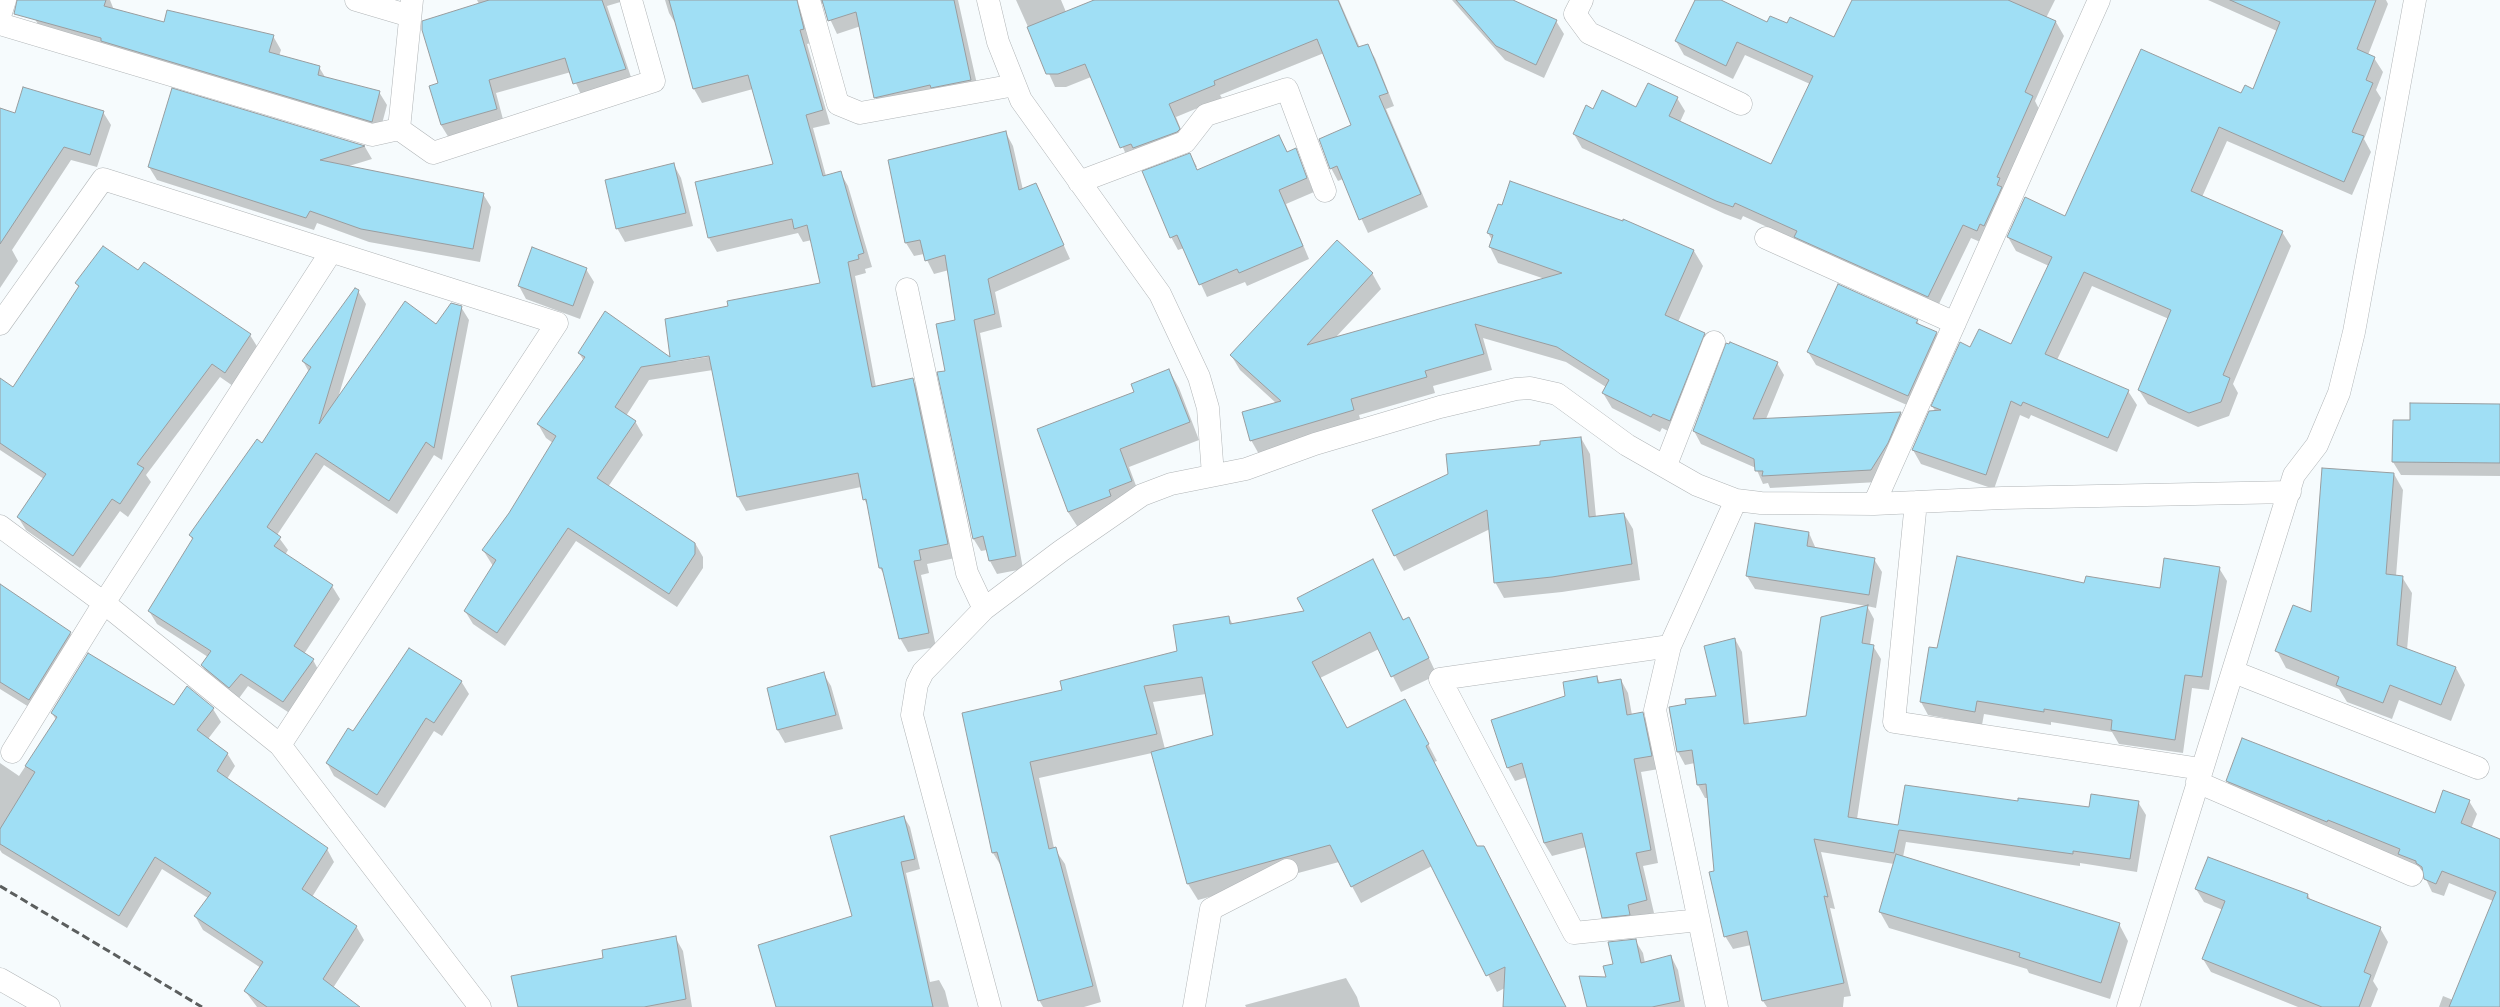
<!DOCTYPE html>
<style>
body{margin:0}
canvas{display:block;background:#f6fbfd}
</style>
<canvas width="2500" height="1007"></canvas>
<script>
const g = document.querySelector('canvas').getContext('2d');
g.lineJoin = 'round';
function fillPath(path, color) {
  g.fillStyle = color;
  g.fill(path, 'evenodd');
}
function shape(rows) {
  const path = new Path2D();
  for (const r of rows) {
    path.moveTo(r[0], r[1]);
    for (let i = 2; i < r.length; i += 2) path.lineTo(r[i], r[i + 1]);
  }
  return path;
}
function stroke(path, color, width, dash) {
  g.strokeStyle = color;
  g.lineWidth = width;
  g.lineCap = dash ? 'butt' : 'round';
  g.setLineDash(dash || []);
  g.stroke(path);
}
fillPath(shape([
 [40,0,110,0,114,10,165,23,273,36,281,50,279,56,319,67,325,77,379,92,387,105,379,135,42,32,35,19],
 [477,0,627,0,607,6,633,83,582,97,571,72,496,93,504,123,449,138,441,125,439,84,479,4],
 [665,0,958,0,979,93,883,111,875,97,861,26,837,34,823,4,813,1,811,43,807,44,830,124,813,128,826,176,840,172,848,186,872,267,865,269,866,273,855,276,876,387,912,379,920,392,955,558,927,564,929,573,921,575,936,647,908,652,900,638,885,576,880,568,869,508,864,499,861,487,746,511,738,497,713,370,649,380,626,416,635,421,643,435,608,487,695,543,703,557,703,568,677,607,576,541,505,646,473,624,465,611,493,566,483,550,509,513,553,443,546,438,538,424,584,361,579,353,671,359,729,307,822,284,812,240,803,242,798,233,717,252,709,238,696,183,774,165,753,89,702,103,694,89,677,26,669,13],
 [714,354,714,356,676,362,676,360],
 [1016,0,1061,0,1066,12,1099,0,1339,0,1360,48,1367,45,1375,58,1394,106,1386,109,1428,207,1368,233,1343,179,1338,181,1331,168,1352,126,1324,53,1220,95,1222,98,1176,117,1186,142,1129,161,1091,77,1066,87,1055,87],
 [1452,0,1510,0,1556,21,1564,34,1544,78,1505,60],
 [1696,0,1718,0,1767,23,1787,25,1834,38,1887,0,2055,0,2046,18,2056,22,2064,36,2035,101,2040,111,1985,244,1971,238,1936,310,1798,241,1743,216,1741,220,1725,214,1582,148,1574,134,1594,110,1637,108,1677,98,1685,111,1680,122,1772,165,1810,84,1745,55,1733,79,1684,55,1676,41],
 [2208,0,2386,0,2388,4,2368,55,2374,58,2383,72,2376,90,2381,98,2364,139,2371,152,2352,195,2227,141,2202,197,2282,232,2291,246,2233,384,2238,393,2229,416,2198,427,2148,404,2139,390,2169,319,2092,286,2057,360,2128,391,2137,405,2117,452,2031,415,2029,419,2020,415,1994,489,1921,464,1913,450,1936,412,1932,406,1971,348,2012,345,2049,266,2016,251,2008,237,2066,217,2242,94,2253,90,2277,31],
 [173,90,365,147,372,159,349,166,483,194,491,207,480,262,369,242,317,223,314,230,157,180,149,167],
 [0,109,15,114,103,112,111,125,97,167,71,160,12,250,18,261,0,288],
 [1006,133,1013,146,1023,190,1036,184,1070,259,995,292,1002,327,980,333,1023,569,997,574,990,561,987,550,981,551,973,538,946,371,956,321,949,270,934,274,924,254,914,256,906,243,889,161],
 [1279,136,1288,153,1295,149,1314,192,1286,204,1309,259,1247,286,1245,282,1207,297,1184,248,1178,250,1171,237,1190,154,1197,167,1195,167,1198,175],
 [674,165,681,178,693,226,625,242,617,228],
 [1624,220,1694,251,1703,266,1678,322,1705,334,1714,350,1678,436,1662,428,1660,432,1612,408,1603,393,1606,387,1566,362,1483,338,1492,370,1433,386,1435,393,1359,415,1362,425,1260,456,1251,440,1276,403,1240,370,1231,355,1372,273,1381,289,1336,337,1545,279,1498,263,1490,247,1492,240,1488,233,1623,222],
 [144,264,250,335,258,348,233,386,220,377,146,475,151,482,128,517,120,511,80,568,26,530,18,517,44,479,0,450,0,389,13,388,79,288,76,283,138,272],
 [586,269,594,282,580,319,526,299,519,286],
 [358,291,366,304,338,398,461,307,469,320,442,460,434,455,397,514,324,465,277,535,288,550,285,555,332,586,340,599,304,654,313,660,320,673,291,714,248,686,237,701,210,679,202,665,208,657,157,624,149,611,193,541,190,535,262,444,309,372,303,361],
 [1917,321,1920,325,1936,333,1944,346,1916,409,1816,365,1808,352],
 [1777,363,1784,375,1766,419,1901,413,1908,426,1878,482,1770,488,1768,483,1763,484,1756,468,1701,444,1694,431],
 [1169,370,1179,388,1199,440,1129,467,1141,499,1079,529,1068,512,1136,392],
 [2500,405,2500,476,2401,475,2393,462,2411,421],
 [1581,438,1590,454,1596,517,1624,514,1633,529,1640,580,1562,592,1504,598,1495,582,1490,529,1404,571,1395,555,1541,446],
 [2394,474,2403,490,2396,576,2402,577,2412,593,2407,650,2456,668,2465,685,2451,721,2399,700,2392,719,2347,702,2339,689,2286,668,2277,651,2312,614],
 [1809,533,1816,549,1874,559,1882,572,1876,608,1867,606,1874,619,1870,645,1873,646,1881,659,1857,819,1899,826,2019,803,2090,808,2138,802,2146,815,2137,872,2080,863,2080,866,1906,842,1903,857,2119,924,2128,941,2110,999,2029,973,2027,969,1889,928,1880,912,1894,864,1821,852,1835,909,1830,908,1851,996,1844,997,1843,1007,1767,1007,1763,1001,1751,945,1733,949,1725,936,1715,872,1708,798,1705,798,1698,785,1695,763,1685,765,1678,752,1669,710,1669,708,1718,697,1735,639,1742,652,1749,724,1807,716,1867,606,1755,589,1747,576],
 [1373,561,1404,621,1409,618,1418,635,1437,675,1401,692,1379,649,1320,678,1347,729,1405,700,1437,761,1434,762,1477,847,1484,847,1493,863,1566,1007,1504,1007,1505,988,1497,992,1432,866,1361,903,1339,862,1198,900,1188,884,1152,753,1039,778,1054,848,1065,864,1101,1002,1084,1007,1043,1007,1039,1000,1003,869,993,853,963,713,1063,690,1178,651,1229,617,1233,625,1305,612],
 [1206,694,1214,736,1165,749,1153,702],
 [2219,568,2227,581,2209,690,2192,688,2183,753,2119,744,2112,732,2051,722,2051,725,1984,714,1982,725,1928,715,1921,702,1938,649,2085,584,2161,589],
 [0,584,70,633,78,646,37,712,0,689],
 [823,673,831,686,843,729,785,743,777,729],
 [1597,677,1600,683,1621,680,1628,693,1632,715,1642,713,1650,726,1659,769,1641,772,1658,863,1643,866,1654,913,1635,918,1610,930,1603,917,1586,847,1552,856,1544,843,1527,777,1515,781,1508,768,1492,721,1566,696],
 [461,681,469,694,442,736,434,731,385,808,334,776,327,763,353,733],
 [174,707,213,709,221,722,208,739,227,753,235,766,227,779,327,849,334,862,312,897,356,926,364,940,333,988,358,1007,257,1007,245,991,261,968,203,930,195,916,208,898,162,869,127,928,2,853,0,850,0,763,19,776,56,720,52,713],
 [2227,781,2435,814,2469,801,2477,814,2471,829,2500,841,2500,1007,2439,1007,2443,996,2453,1000,2493,901,2449,883,2444,896,2432,892,2423,873,2234,794],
 [904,817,910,827,920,869,906,873,930,982,939,980,945,991,949,1007,777,1007,854,917],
 [2208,858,2308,895,2311,901,2380,928,2388,942,2373,981,2378,989,2371,1007,2298,1007,2211,972,2203,959,2223,910,2204,902,2196,889],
 [675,937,683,951,692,1007,519,1007,605,958],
 [1635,940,1643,953,1645,963,1671,956,1678,970,1685,1007,1588,1007,1614,964],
 [1346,978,1357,997,1360,1007,1246,1007,1245,1005]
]), '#0003');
const building = shape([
 [17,0,106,0,104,6,164,22,167,10,274,35,269,52,320,66,318,75,380,91,372,122,101,41,101,38,14,14,17,0],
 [489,0,602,0,626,69,573,84,565,58,489,80,497,109,441,125,429,86,438,83,422,30,422,21,489,0],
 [669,0,797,0,804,29,800,30,823,110,806,115,823,176,841,171,864,253,858,255,859,259,848,262,872,387,913,378,948,544,919,550,921,560,914,561,929,633,899,639,882,568,879,568,866,499,863,500,858,473,737,497,709,356,641,367,615,407,636,421,597,478,695,543,695,554,669,594,568,528,497,633,464,611,496,560,482,550,509,513,556,436,537,424,585,357,578,353,605,311,670,357,665,319,728,306,727,301,820,283,807,225,794,229,792,219,708,238,695,182,773,164,748,75,693,89,669,0],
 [822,0,954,0,971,80,931,88,930,85,874,98,856,12,828,21,822,0],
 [1094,0,1338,0,1358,47,1368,44,1388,93,1379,96,1421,194,1359,220,1337,166,1330,169,1319,139,1351,125,1317,39,1214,81,1215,85,1169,104,1180,129,1177,132,1133,148,1131,144,1120,148,1085,64,1058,74,1046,74,1027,27,1094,0],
 [1456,0,1513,0,1557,20,1536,65,1496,46,1456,0],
 [1695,0,1721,0,1767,22,1770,16,1787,23,1790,17,1834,37,1852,0,2008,0,2056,21,2025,92,2033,96,1997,177,2000,178,1997,185,2002,187,1984,226,1980,224,1977,231,1963,225,1928,297,1794,237,1797,231,1735,203,1733,207,1716,201,1573,134,1586,105,1593,109,1602,90,1636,107,1648,83,1678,97,1669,116,1771,164,1813,76,1737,42,1726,66,1675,41,1695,0],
 [2230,0,2376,0,2357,49,2375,57,2366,80,2373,83,2352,132,2364,136,2344,182,2219,127,2191,191,2283,231,2223,375,2230,378,2221,402,2189,413,2138,390,2171,310,2084,272,2045,354,2129,390,2108,438,2023,402,2021,406,2011,401,1986,475,1912,450,1929,411,1941,410,1931,406,1960,342,1970,347,1979,329,2011,344,2052,257,2007,237,2025,197,2065,216,2141,49,2241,93,2245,85,2253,89,2280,22,2230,0],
 [23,87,104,111,90,155,64,147,0,244,0,108,15,113,23,87],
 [172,88,365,146,320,160,484,193,473,249,361,229,310,211,306,218,148,167,172,88],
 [1006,131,1019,190,1036,183,1064,245,988,279,995,314,974,320,1016,556,989,561,983,536,973,539,937,372,945,371,936,324,955,320,945,255,925,261,920,240,905,243,888,160,1006,131],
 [1279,135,1287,152,1296,148,1307,178,1279,190,1303,246,1239,273,1237,269,1199,285,1177,235,1170,238,1142,171,1190,153,1197,170,1279,135],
 [674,163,686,213,616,229,605,180,674,163],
 [1510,181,1623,221,1623,219,1694,250,1665,315,1705,333,1670,421,1653,414,1651,417,1602,393,1609,380,1557,347,1475,324,1484,354,1425,371,1427,377,1351,399,1354,410,1250,441,1242,412,1281,401,1230,355,1337,240,1373,273,1307,345,1562,273,1489,247,1493,235,1487,233,1498,204,1502,205,1510,181],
 [103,246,138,270,144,262,251,334,225,373,212,364,137,464,144,468,120,504,112,499,73,556,17,517,46,474,0,443,0,378,13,387,79,286,75,283,103,246],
 [532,247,587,268,573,306,518,286,532,247],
 [1838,284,1918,320,1916,323,1937,332,1908,396,1807,352,1838,284],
 [355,288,359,290,319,424,405,301,436,324,451,303,462,306,434,448,426,442,389,501,316,453,267,527,281,537,274,546,333,585,294,646,314,659,283,702,241,674,229,688,201,665,211,651,148,611,193,538,189,535,257,439,262,443,311,367,302,361,355,288],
 [1730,342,1778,362,1753,419,1901,412,1888,443,1871,470,1762,476,1763,471,1755,471,1754,459,1693,431,1726,343,1729,344,1730,342],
 [1169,369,1190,422,1120,449,1132,481,1109,490,1111,496,1068,512,1037,429,1134,392,1131,384,1169,369],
 [2410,403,2500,404,2500,463,2392,462,2393,420,2410,420,2410,403],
 [1581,437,1589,517,1624,513,1632,564,1552,577,1494,583,1487,510,1394,556,1372,510,1448,474,1446,454,1540,445,1540,441,1581,437],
 [2322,468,2394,473,2386,574,2403,576,2397,645,2456,667,2441,705,2390,685,2383,703,2336,685,2339,677,2275,651,2293,605,2311,612,2322,468],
 [1755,523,1809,532,1807,546,1875,558,1869,595,1746,576,1755,523],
 [1957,556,2084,583,2086,576,2160,588,2164,558,2220,567,2202,677,2185,675,2175,740,2111,730,2112,720,2044,709,2044,712,1977,701,1975,712,1920,702,1929,647,1937,648,1957,556],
 [1373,559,1403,620,1409,617,1429,658,1391,677,1370,632,1312,662,1347,728,1405,699,1429,744,1426,746,1477,846,1484,846,1566,1007,1503,1007,1505,967,1486,976,1423,850,1351,887,1330,845,1187,884,1151,752,1213,735,1202,677,1144,686,1157,734,1030,762,1049,849,1056,847,1093,986,1038,1001,997,852,992,853,962,713,1062,690,1060,681,1177,651,1173,625,1229,616,1230,624,1304,611,1297,598,1373,559],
 [0,584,71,632,29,700,0,682,0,584],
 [1868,605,1862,643,1874,645,1848,817,1898,825,1905,785,2018,801,2018,798,2089,807,2091,794,2139,801,2130,859,2073,851,2073,854,1899,830,1894,853,1814,839,1828,897,1824,896,1844,983,1762,1001,1747,931,1724,937,1709,872,1714,871,1706,784,1697,785,1692,750,1677,752,1669,707,1686,704,1685,699,1716,696,1704,646,1735,638,1744,724,1806,716,1821,617,1868,605],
 [409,648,462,681,434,723,426,718,377,795,326,763,348,728,353,731,409,648],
 [88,653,174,705,187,686,214,708,197,730,228,753,217,771,328,848,302,889,357,926,323,979,360,1007,267,1007,244,991,263,962,194,916,211,893,155,857,119,916,0,844,0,829,35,772,25,766,57,717,51,713,88,653],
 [824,672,836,715,777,730,767,688,824,672],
 [1597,676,1598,683,1621,679,1627,715,1643,712,1652,756,1634,759,1651,850,1636,853,1647,900,1628,905,1630,915,1602,918,1582,833,1544,843,1522,763,1507,768,1491,720,1565,696,1563,682,1597,676],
 [2242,738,2435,813,2443,790,2470,800,2461,823,2500,839,2500,1007,2449,1007,2496,892,2442,871,2436,884,2424,879,2422,867,2416,863,2416,861,2398,854,2400,849,2328,820,2327,822,2226,781,2242,738],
 [904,816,915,859,901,862,933,1007,776,1007,758,945,852,916,830,836,904,816],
 [1896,854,2120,923,2101,983,2019,957,2020,953,1879,912,1896,854],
 [2208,857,2308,894,2307,898,2381,927,2364,972,2371,975,2359,1007,2322,1007,2202,959,2225,901,2195,889,2208,857],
 [676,936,686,999,644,1007,518,1007,511,976,603,958,602,950,676,936],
 [1636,939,1641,963,1671,955,1680,1001,1652,1007,1587,1007,1579,976,1606,977,1603,966,1613,964,1608,942,1636,939]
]);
fillPath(building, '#a0dff5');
stroke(building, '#999d9f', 1);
const minor = shape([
 [356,0,410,16],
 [412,0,399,129,433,153,654,81,631,0],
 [809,0,838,104,860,113,1015,85],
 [988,0,998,42,1021,100,1160,294,1199,377,1208,408,1213,475],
 [1582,0,1575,14,1589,33,1741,104],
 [0,16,5,0],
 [0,24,372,135,399,129],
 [1079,182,1185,142,1206,115,1287,89,1325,191],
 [1766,238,1955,323],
 [907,289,967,573,984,609],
 [0,324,103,179,557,323,280,745],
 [1666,465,1714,342],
 [1916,502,1894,722,2201,769],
 [1874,504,2099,0],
 [0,526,104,603,280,745,480,1007],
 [1670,646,1440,679,1574,933,1699,920],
 [2234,672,2478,768],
 [12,752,104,603,331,252],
 [2197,782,2412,875],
 [0,979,49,1007],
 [990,1007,912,715,917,684,923,672,984,609,1061,551,1142,495,1171,484,1246,469,1315,444,1440,407,1516,389,1530,388,1557,394,1627,445,1697,485,1736,500,1761,503,1874,504,2002,498,2290,492],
 [1194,1007,1211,909,1287,870],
 [1717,1007,1655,710,1670,646,1736,500],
 [2128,1007,2294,475,2317,445,2339,393,2354,332,2415,0]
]);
stroke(minor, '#b1b5b7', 23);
stroke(minor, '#fff', 22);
stroke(shape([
 [0,886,202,1007]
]), '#5b5e5e', 3, [8, 4]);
</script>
